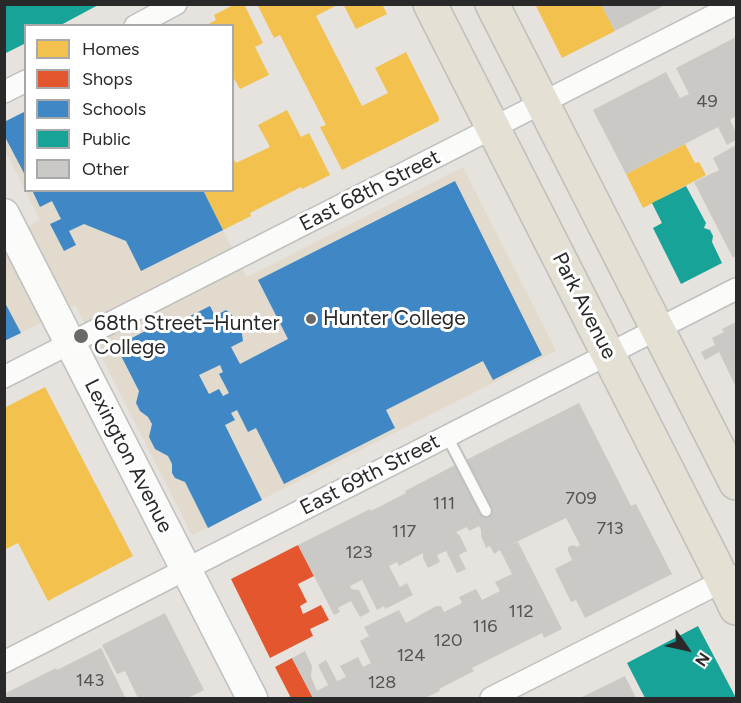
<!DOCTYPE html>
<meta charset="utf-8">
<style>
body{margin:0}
#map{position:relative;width:741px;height:703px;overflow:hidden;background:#e6e3de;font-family:Figtree,sans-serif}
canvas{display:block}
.frame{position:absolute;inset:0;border:6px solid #292929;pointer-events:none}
.legend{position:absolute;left:24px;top:24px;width:210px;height:168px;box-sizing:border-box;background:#fff;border:2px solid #a9a9a9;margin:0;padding:8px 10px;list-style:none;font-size:18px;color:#292929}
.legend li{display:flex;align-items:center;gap:12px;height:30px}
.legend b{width:30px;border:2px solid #a9a9a9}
.north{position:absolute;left:657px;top:619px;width:60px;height:60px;-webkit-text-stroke:4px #fff;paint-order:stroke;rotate:124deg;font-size:16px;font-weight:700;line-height:24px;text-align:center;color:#292929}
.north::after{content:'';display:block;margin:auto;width:21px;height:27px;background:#292929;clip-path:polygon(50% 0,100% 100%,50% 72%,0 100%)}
</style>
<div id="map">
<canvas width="741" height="703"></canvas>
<div class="frame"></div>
<ul class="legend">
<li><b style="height:16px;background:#f2c14e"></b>Homes</li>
<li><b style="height:16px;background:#e4572e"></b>Shops</li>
<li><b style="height:16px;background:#3f88c5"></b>Schools</li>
<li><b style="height:16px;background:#17a398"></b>Public</li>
<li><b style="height:16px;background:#cbc9c5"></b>Other</li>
</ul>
<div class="north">N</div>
</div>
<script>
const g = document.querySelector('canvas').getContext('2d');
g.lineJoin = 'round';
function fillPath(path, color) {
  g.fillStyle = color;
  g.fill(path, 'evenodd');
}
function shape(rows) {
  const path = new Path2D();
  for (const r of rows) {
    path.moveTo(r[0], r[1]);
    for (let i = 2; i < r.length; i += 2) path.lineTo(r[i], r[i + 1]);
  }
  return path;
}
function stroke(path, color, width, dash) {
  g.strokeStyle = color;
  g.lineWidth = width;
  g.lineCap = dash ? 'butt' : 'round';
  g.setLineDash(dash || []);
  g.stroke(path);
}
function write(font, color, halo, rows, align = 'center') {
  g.font = font + ' Figtree,sans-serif';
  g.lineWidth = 6;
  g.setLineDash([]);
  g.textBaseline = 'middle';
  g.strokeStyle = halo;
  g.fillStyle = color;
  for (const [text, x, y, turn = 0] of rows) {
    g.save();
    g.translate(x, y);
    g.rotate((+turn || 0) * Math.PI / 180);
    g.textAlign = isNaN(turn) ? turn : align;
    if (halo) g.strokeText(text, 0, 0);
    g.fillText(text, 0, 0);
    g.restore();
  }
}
fillPath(shape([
 [25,111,26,190,203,191,247,277,463,167,556,351,192,535,75,305,5,341,5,239,40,220,5,150,5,122]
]), '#e1dacd');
fillPath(shape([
 [235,4,244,4,263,43,255,47,269,75,240,89,232,75,232,26,205,26,216,20,214,15],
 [257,4,339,4,316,16,362,106,388,93,375,68,406,52,439,118,439,121,342,170,320,127,326,125,280,35,274,38],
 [343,4,382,4,387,14,356,29],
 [535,4,601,4,615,31,562,58],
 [287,110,301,137,309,133,330,175,302,189,301,187,250,213,251,216,223,230,203,190,232,190,232,156,236,163,270,147,258,125],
 [685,144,695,163,699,162,706,175,643,208,626,174],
 [45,387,133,556,48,601,18,543,4,550,4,408]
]), '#f2c14e');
fillPath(shape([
 [298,545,314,576,298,584,307,602,300,606,303,614,321,605,329,620,310,629,313,636,270,658,231,579],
 [292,658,313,698,291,698,275,667]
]), '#e4572e');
fillPath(shape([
 [26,111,26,177,4,135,4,122],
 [455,181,542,355,493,380,483,361,386,410,395,428,284,484,256,428,248,432,237,410,231,413,235,420,225,425,262,500,208,528,185,482,175,478,172,473,172,464,168,456,155,449,149,437,152,424,148,417,140,411,136,403,139,391,116,346,169,319,172,325,210,306,215,316,226,310,232,315,242,334,243,341,231,347,240,364,288,339,258,280],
 [220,365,223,372,219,374,229,393,223,396,219,389,209,394,199,375],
 [32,190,203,190,223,230,141,271,126,241,84,224,69,231,76,245,64,251,50,224,61,219,52,201,40,207],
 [4,301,21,333,4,341]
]), '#3f88c5');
fillPath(shape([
 [4,4,100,4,59,26,26,26,26,43,4,54],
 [686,186,706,223,704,228,710,230,713,236,712,242,722,263,681,284,653,228,662,223,652,203],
 [698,626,736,698,645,698,627,663]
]), '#17a398');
fillPath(shape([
 [601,4,667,4,615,31],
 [736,37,736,116,730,120,736,132,736,140,727,145,718,127,626,174,593,110,666,72,680,98,689,94,676,68],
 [736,145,736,256,733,258,694,182,719,170,713,158],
 [736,322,736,387,719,352,705,360,701,352,715,345,712,338,724,332,722,329],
 [579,403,631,506,636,504,672,574,585,618,576,600,571,602,555,569,572,560,568,551,568,547,573,545,577,547,580,545,566,518,510,545,518,542,562,629,544,638,542,633,472,668,474,671,439,689,440,691,425,698,313,698,292,658,305,651,312,666,311,677,317,691,328,685,318,665,326,660,337,681,346,677,340,666,358,657,363,667,371,663,360,641,369,636,364,627,399,610,406,623,436,606,441,606,444,612,462,603,459,597,476,589,482,600,500,591,495,582,512,574,500,550,494,554,490,546,486,548,481,536,481,530,479,526,469,531,467,527,456,532,460,536,467,551,459,555,466,569,457,573,446,551,437,555,440,562,428,568,423,558,423,553,399,566,397,562,389,566,400,587,407,583,413,595,385,609,384,606,377,610,362,580,350,586,351,589,359,590,370,612,360,617,351,601,338,608,340,612,334,615,298,545,370,509,371,511,406,493,405,491,457,464,484,518,493,513,466,460],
 [165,613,204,690,188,698,138,698,125,671,117,674,102,645],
 [101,648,125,697,125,698,4,698,4,694,56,668,57,670],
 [625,676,636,698,580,698]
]), '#cbc9c5');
const lane = shape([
 [447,436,486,511]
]);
const street = shape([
 [135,26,176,4],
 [4,92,26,81],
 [4,377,736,4],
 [4,662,736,289],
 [491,698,733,576]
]);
const secondary = shape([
 [4,214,252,698]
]);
const primary = shape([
 [430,4,714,562,736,608],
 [492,4,736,483]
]);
stroke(lane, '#c0c0c0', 14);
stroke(street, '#c0c0c0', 24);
stroke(secondary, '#c0c0c0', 33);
stroke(primary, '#bfbebc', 36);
stroke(lane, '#fbfbfa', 10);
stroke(street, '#fbfbfa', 21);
stroke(secondary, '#fbfbfa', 30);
stroke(primary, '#e5e0d4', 33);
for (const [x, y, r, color] of [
 [311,319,6,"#6b6a68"],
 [81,336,8,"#6b6a68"]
]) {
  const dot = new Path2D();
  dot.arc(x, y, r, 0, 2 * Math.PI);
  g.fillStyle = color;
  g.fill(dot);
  stroke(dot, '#fff', 2);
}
write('18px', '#535352', null, [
 ["49",707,102],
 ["709",581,499],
 ["111",444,504],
 ["713",610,529],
 ["117",404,532],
 ["123",359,553],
 ["112",521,612],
 ["116",485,627],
 ["120",448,641],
 ["124",411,656],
 ["143",90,681],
 ["128",382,683]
]);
write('21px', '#292929', '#fff', [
 ["East 68th Street",370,191,-27],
 ["Park Avenue",584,306,63],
 ["Lexington Avenue",128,456,63],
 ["East 69th Street",370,475,-27]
]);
write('21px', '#292929', '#fff', [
 ["Hunter College",323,319],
 ["68th Street–Hunter",94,324],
 ["College",94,348]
], 'left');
</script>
